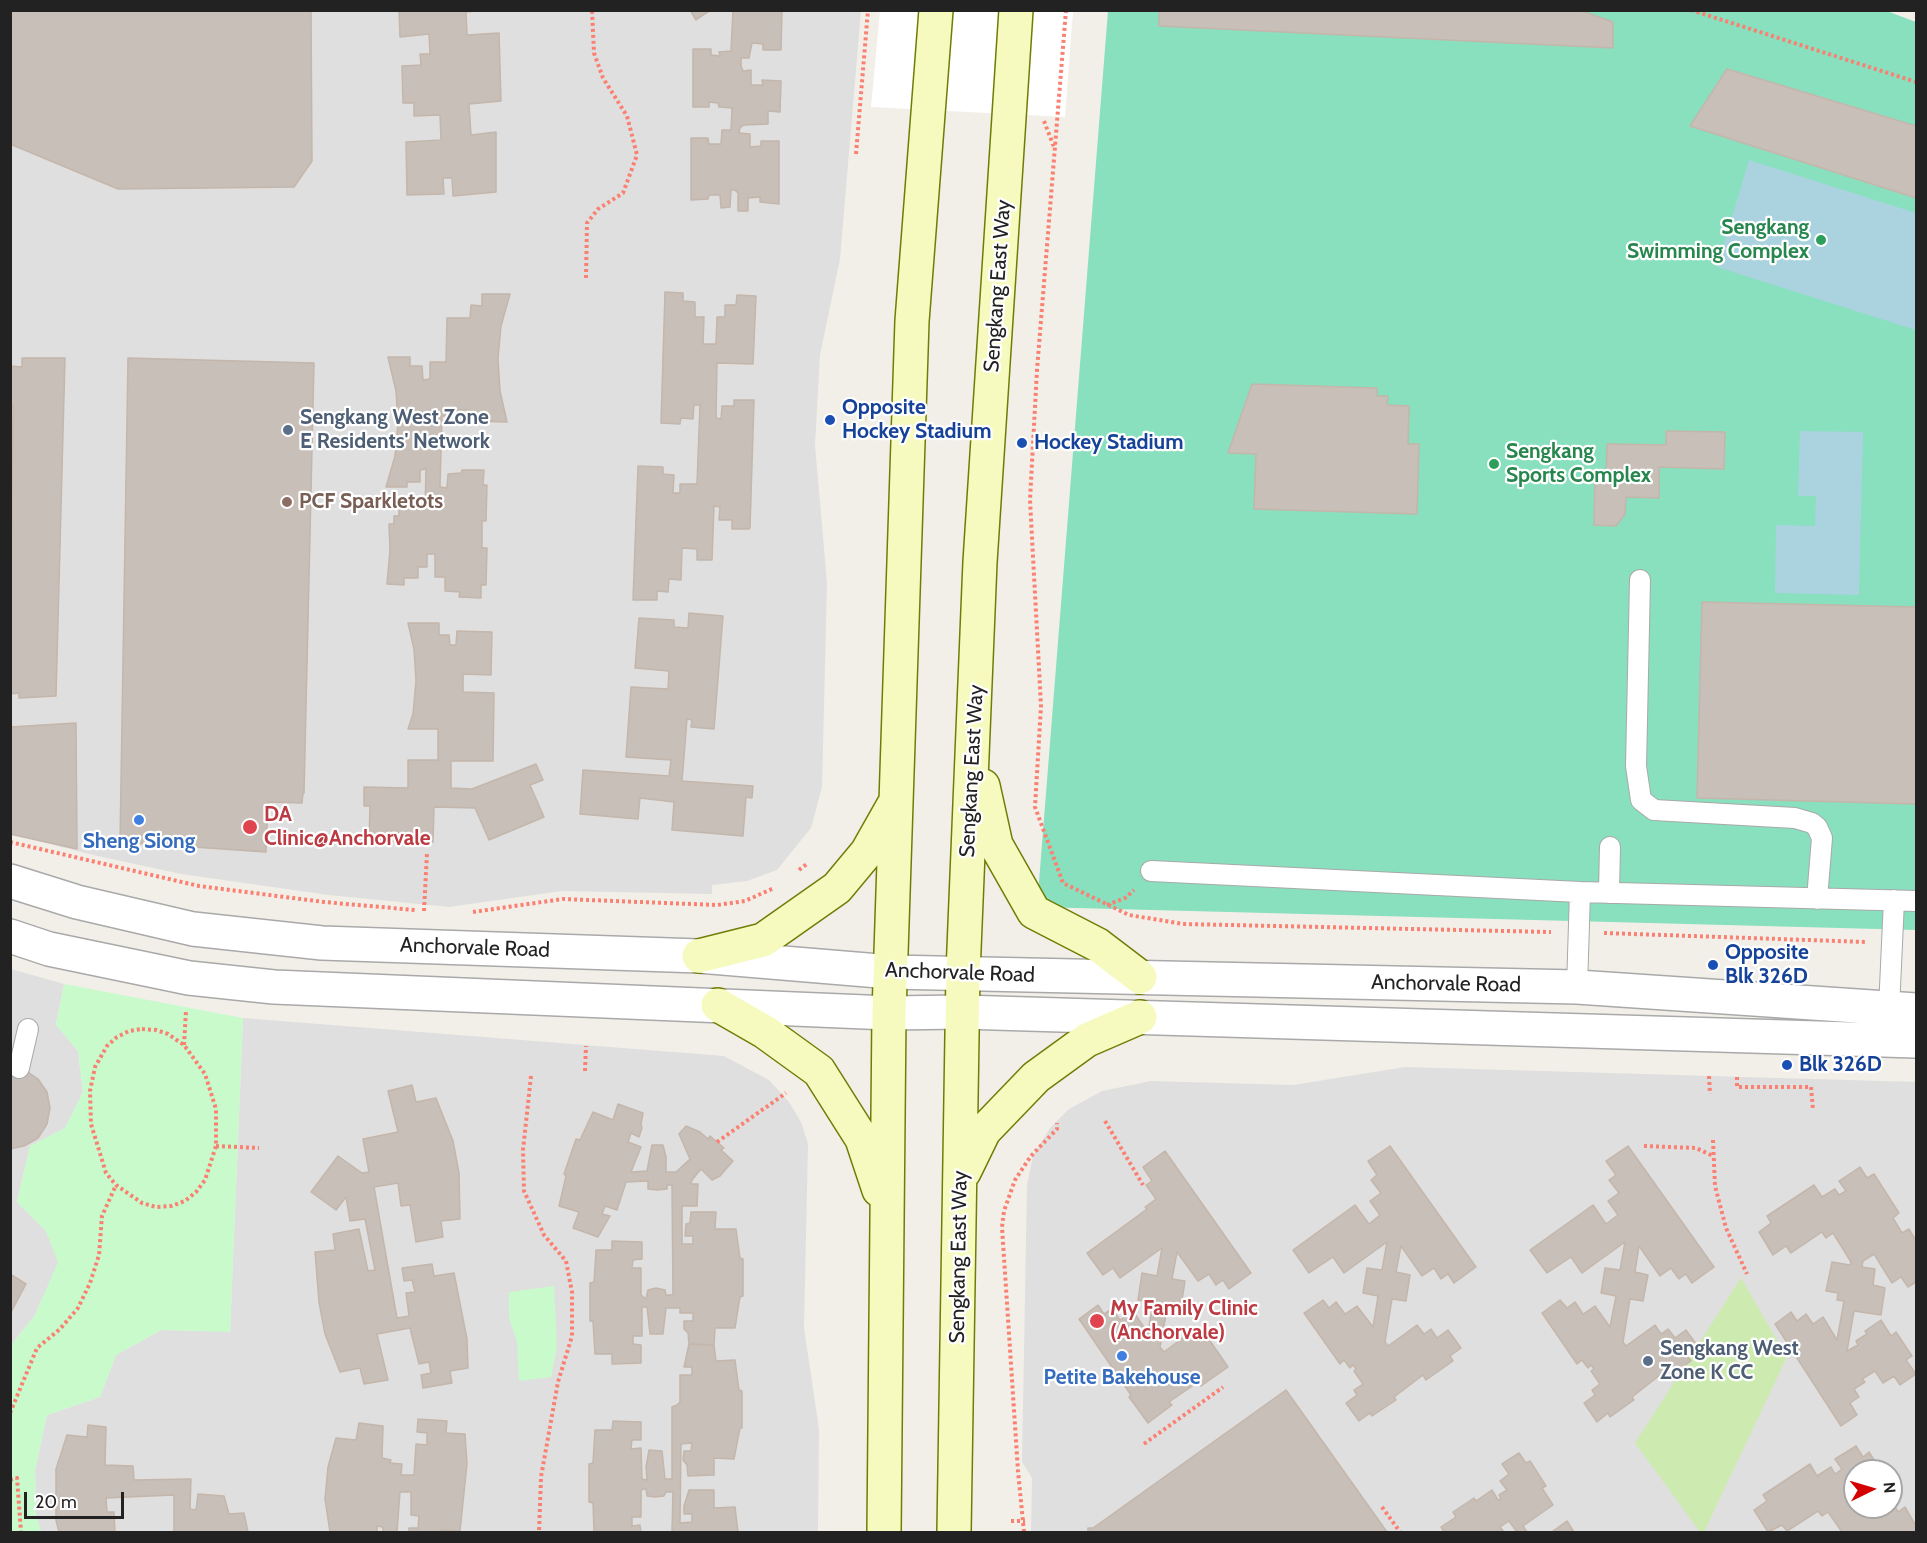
<!DOCTYPE html>
<style>
body{margin:0}
#map{position:relative;width:1927px;height:1543px;overflow:hidden;background:#f2efe9;font-family:Cabin,sans-serif}
canvas{display:block}
.frame{position:absolute;inset:0;border:12px solid #222;pointer-events:none}
.north{position:absolute;left:1843px;top:1459px;width:60px;height:60px;box-sizing:border-box;background:#fff;border:2px solid #a7a7a7;border-radius:50%;rotate:85deg;font-size:16px;font-weight:700;line-height:24px;text-align:center;color:#222}
.north::after{content:'';display:block;margin:auto;width:21px;height:27px;background:#d40000;clip-path:polygon(50% 0,100% 100%,50% 72%,0 100%)}
.scale{position:absolute;left:24px;top:1492px;width:100px;height:27px;box-sizing:border-box;border:3px solid #222;border-top:0;padding-left:8px;font-size:18px;line-height:21px;white-space:nowrap;color:#222;-webkit-text-stroke:4px #fff;paint-order:stroke}
</style>
<div id="map">
<canvas width="1927" height="1543"></canvas>
<div class="frame"></div>
<div class="north">N</div>
<div class="scale">20 m</div>
</div>
<script>
const g = document.querySelector('canvas').getContext('2d');
g.lineJoin = 'round';
function fillPath(path, color) {
  g.fillStyle = color;
  g.fill(path, 'evenodd');
}
function shape(rows) {
  const path = new Path2D();
  for (const r of rows) {
    path.moveTo(r[0], r[1]);
    for (let i = 2; i < r.length; i += 2) path.lineTo(r[i], r[i + 1]);
  }
  return path;
}
function stroke(path, color, width, dash) {
  g.strokeStyle = color;
  g.lineWidth = width;
  g.lineCap = dash ? 'butt' : 'round';
  g.setLineDash(dash || []);
  g.stroke(path);
}
function write(font, color, halo, rows, align = 'center') {
  g.font = font + ' Cabin,sans-serif';
  g.lineWidth = 4.5;
  g.setLineDash([]);
  g.textBaseline = 'middle';
  g.strokeStyle = halo;
  g.fillStyle = color;
  for (const [text, x, y, turn = 0] of rows) {
    g.save();
    g.translate(x, y);
    g.rotate((+turn || 0) * Math.PI / 180);
    g.textAlign = isNaN(turn) ? turn : align;
    if (halo) g.strokeText(text, 0, 0);
    g.fillText(text, 0, 0);
    g.restore();
  }
}
fillPath(shape([
 [10,11,861,11,840,259,820,355,815,445,827,583,822,787,811,828,777,870,747,881,712,885,712,894,562,891,449,907,329,895,181,874,93,855,11,834],
 [11,969,64,984,56,1024,78,1051,83,1092,65,1128,30,1146,17,1202,46,1231,59,1262,35,1315,11,1345],
 [243,1018,724,1056,769,1080,789,1102,801,1122,808,1144,804,1328,819,1429,818,1532,41,1532,36,1515,35,1470,47,1415,100,1397,116,1355,161,1330,230,1331],
 [1405,1067,1916,1082,1916,1532,1031,1532,1032,1478,1022,1462,1027,1185,1033,1156,1050,1128,1069,1109,1102,1091,1151,1081,1293,1085],
 [1855,1471,1891,1471,1891,1507,1855,1507]
]), '#e0dfdf');
fillPath(shape([
 [1741,1278,1787,1357,1704,1532,1700,1532,1635,1443]
]), '#cdebb0');
fillPath(shape([
 [64,984,243,1018,230,1332,161,1330,116,1355,100,1397,47,1415,35,1470,36,1515,41,1532,11,1532,11,1345,35,1315,58,1262,46,1231,17,1202,30,1146,65,1128,83,1092,78,1051,56,1025],
 [554,1286,557,1347,551,1377,519,1381,517,1342,509,1318,509,1292]
]), '#c8facc');
fillPath(shape([
 [1884,10,1916,22,1916,930,1037,907,1108,11]
]), '#88e0be');
fillPath(shape([
 [1749,160,1916,213,1916,330,1717,267],
 [1800,431,1863,432,1859,595,1775,593,1776,525,1815,526,1816,496,1798,496]
]), '#aad3df');
fillPath(shape([
 [880,11,1073,11,1065,117,871,107]
]), '#fff');
const building = shape([
 [10,10,311,10,312,161,294,187,118,189,10,144,10,10],
 [399,10,485,10,466,12,467,35,499,33,501,101,469,104,471,135,496,132,496,192,453,196,452,178,443,178,444,194,407,195,406,142,441,140,440,115,414,116,414,103,403,103,402,66,421,65,420,54,430,54,429,34,400,37,399,10],
 [690,10,711,10,696,20,690,10],
 [733,10,782,10,781,50,763,50,763,44,752,43,749,58,741,58,741,66,743,71,751,70,751,85,763,85,762,80,781,81,780,112,768,111,768,124,744,125,740,128,739,133,750,134,750,147,761,146,761,141,779,141,779,204,760,202,760,197,748,198,748,211,738,211,738,193,735,190,731,190,730,207,721,208,720,195,709,195,708,199,691,200,691,138,708,138,709,144,721,144,722,130,731,130,732,108,719,107,718,103,709,102,709,107,693,107,693,49,711,49,711,55,720,56,719,52,731,51,733,10],
 [1159,10,1579,10,1613,22,1613,48,1159,26,1159,10],
 [1727,69,1916,126,1916,198,1690,126,1727,69],
 [665,292,683,293,683,301,695,302,695,317,704,317,703,344,716,344,717,317,725,317,725,305,736,305,737,295,756,296,753,364,717,363,716,418,721,419,722,406,734,406,734,400,754,400,750,528,749,529,732,529,732,520,719,520,720,507,714,506,712,560,697,560,697,549,682,548,681,580,669,579,668,592,657,591,657,600,633,600,638,466,663,467,663,474,674,475,673,493,680,493,680,484,697,484,700,405,694,405,693,419,681,418,680,424,661,423,665,292],
 [482,294,510,294,501,326,498,358,500,391,507,422,469,421,469,410,452,410,452,416,442,416,440,487,447,488,448,474,461,473,462,470,484,470,483,485,487,485,486,521,482,521,482,548,487,548,486,585,481,585,481,598,459,597,460,592,445,591,445,577,435,577,435,554,427,554,427,567,418,567,418,578,404,578,404,585,387,584,390,550,389,524,394,524,394,516,399,516,399,509,425,509,426,469,420,470,420,482,407,482,407,487,386,487,395,456,398,423,396,391,388,357,410,357,410,366,422,366,423,380,430,379,430,362,446,362,447,318,470,318,471,305,482,306,482,294],
 [22,358,65,358,56,696,19,698,19,693,10,694,13,406,10,407,10,366,22,367,22,358],
 [128,358,314,363,304,793,303,793,302,803,268,802,266,852,120,842,128,358],
 [1252,384,1377,388,1377,396,1388,396,1387,405,1409,406,1408,444,1419,444,1417,514,1254,509,1256,454,1228,453,1252,384],
 [1666,431,1725,432,1724,469,1659,467,1659,498,1626,497,1625,514,1616,526,1594,525,1595,476,1606,476,1607,444,1666,445,1666,431],
 [1702,602,1916,607,1916,804,1697,798,1702,602],
 [689,613,723,616,714,729,691,727,692,720,687,719,682,781,753,786,752,798,746,797,743,836,672,830,674,802,640,798,638,819,580,814,583,770,669,776,671,760,626,757,631,687,668,689,669,671,635,668,639,618,674,620,674,627,688,628,689,613],
 [408,623,439,623,439,635,449,635,450,645,456,645,457,631,492,632,491,675,463,674,463,692,494,693,493,761,451,761,451,788,472,789,536,764,543,780,530,785,544,817,489,840,475,808,434,807,433,842,369,841,370,806,364,806,364,787,408,788,408,760,438,760,438,729,408,729,413,714,416,681,414,649,408,623],
 [76,723,77,849,10,834,10,727,76,723],
 [10,1067,25,1070,38,1079,47,1092,50,1108,47,1124,38,1138,24,1146,10,1149,10,1067],
 [412,1085,416,1102,436,1098,453,1141,459,1173,460,1219,441,1221,443,1237,416,1242,410,1205,401,1206,398,1183,374,1187,397,1318,409,1316,406,1293,415,1292,412,1280,404,1281,402,1268,432,1264,434,1276,454,1273,467,1339,468,1368,450,1371,452,1383,423,1388,421,1375,431,1373,429,1362,419,1364,410,1328,377,1334,388,1380,364,1384,360,1368,340,1372,325,1334,319,1302,315,1252,335,1250,333,1234,359,1229,368,1271,375,1270,365,1219,350,1221,346,1197,336,1210,311,1192,338,1156,362,1173,369,1172,363,1139,398,1132,388,1091,412,1085],
 [618,1104,643,1113,641,1124,642,1128,639,1137,631,1133,628,1142,641,1147,631,1172,647,1171,652,1145,663,1145,666,1157,666,1172,676,1172,690,1159,679,1134,686,1126,700,1132,708,1139,710,1136,724,1148,721,1150,733,1161,720,1176,712,1180,701,1169,692,1180,691,1184,698,1184,697,1206,682,1206,682,1244,693,1244,693,1236,685,1236,686,1224,690,1223,691,1212,716,1212,715,1229,736,1229,740,1258,743,1259,743,1296,740,1297,735,1328,715,1328,714,1345,689,1344,688,1333,684,1329,684,1321,693,1321,693,1313,680,1313,680,1308,666,1308,663,1334,650,1334,647,1307,642,1307,642,1336,633,1336,633,1344,641,1345,641,1363,612,1364,612,1354,595,1354,593,1321,590,1321,590,1283,594,1282,596,1250,612,1250,612,1241,642,1242,642,1259,633,1260,632,1268,641,1268,641,1295,646,1299,648,1290,656,1288,665,1290,666,1295,673,1295,672,1185,667,1185,667,1189,657,1190,648,1189,648,1181,626,1182,617,1210,605,1206,602,1214,610,1216,598,1237,573,1228,579,1212,559,1206,566,1176,564,1174,576,1139,580,1140,593,1112,613,1120,618,1104],
 [1390,1146,1476,1267,1454,1283,1448,1274,1441,1279,1434,1268,1422,1276,1401,1246,1396,1272,1410,1275,1406,1301,1392,1299,1385,1342,1388,1346,1417,1325,1424,1334,1431,1329,1437,1338,1448,1330,1461,1348,1450,1356,1453,1361,1426,1380,1423,1375,1394,1397,1396,1400,1372,1416,1370,1413,1359,1421,1346,1403,1357,1395,1354,1390,1363,1384,1354,1371,1356,1369,1353,1365,1350,1368,1344,1360,1340,1364,1304,1313,1323,1300,1329,1308,1336,1302,1345,1314,1357,1306,1373,1327,1378,1296,1363,1293,1367,1268,1382,1270,1387,1242,1344,1273,1333,1257,1309,1273,1293,1250,1355,1205,1369,1224,1380,1215,1370,1201,1381,1193,1371,1180,1377,1175,1368,1161,1390,1146],
 [1628,1146,1714,1267,1692,1283,1686,1274,1679,1279,1671,1268,1660,1276,1639,1246,1635,1272,1648,1275,1643,1301,1630,1299,1623,1342,1626,1346,1655,1325,1661,1334,1668,1329,1675,1338,1686,1330,1699,1348,1687,1356,1691,1361,1664,1380,1660,1375,1632,1397,1634,1400,1610,1417,1608,1413,1597,1422,1584,1403,1595,1395,1592,1390,1600,1384,1591,1371,1594,1369,1591,1365,1588,1368,1582,1360,1577,1364,1542,1313,1560,1300,1567,1308,1575,1302,1583,1314,1595,1306,1610,1327,1616,1296,1601,1293,1605,1268,1620,1270,1625,1242,1582,1273,1571,1257,1547,1273,1530,1250,1593,1205,1606,1224,1618,1215,1608,1201,1619,1193,1609,1180,1616,1175,1606,1161,1628,1146],
 [1165,1151,1251,1273,1229,1289,1223,1280,1216,1285,1209,1274,1198,1281,1177,1252,1172,1279,1185,1281,1181,1307,1168,1304,1160,1347,1164,1352,1192,1331,1199,1340,1206,1335,1228,1367,1201,1386,1198,1382,1169,1402,1172,1405,1148,1423,1129,1397,1131,1395,1079,1319,1098,1305,1104,1314,1112,1309,1120,1320,1133,1311,1148,1333,1153,1302,1138,1300,1142,1273,1157,1276,1162,1248,1120,1278,1113,1268,1103,1275,1087,1253,1147,1209,1145,1207,1156,1199,1146,1185,1152,1181,1143,1167,1165,1151],
 [1860,1167,1867,1178,1874,1174,1899,1213,1893,1218,1902,1233,1909,1229,1916,1241,1916,1282,1908,1287,1901,1277,1892,1283,1874,1254,1863,1261,1862,1267,1875,1269,1873,1285,1885,1288,1881,1315,1854,1311,1847,1351,1858,1345,1856,1341,1867,1334,1865,1331,1881,1320,1891,1336,1896,1332,1912,1356,1906,1360,1916,1374,1900,1385,1894,1376,1883,1383,1875,1371,1862,1379,1865,1382,1854,1389,1859,1397,1850,1403,1857,1415,1841,1426,1775,1324,1791,1312,1797,1321,1806,1314,1813,1324,1823,1317,1837,1340,1844,1301,1837,1300,1838,1293,1826,1291,1832,1262,1850,1265,1851,1262,1833,1233,1826,1238,1822,1232,1791,1253,1786,1246,1773,1255,1759,1232,1771,1223,1767,1216,1814,1185,1822,1197,1835,1189,1839,1195,1846,1191,1839,1181,1860,1167],
 [10,1274,26,1284,10,1314,10,1274],
 [689,1344,714,1345,716,1361,735,1360,739,1390,742,1391,742,1428,740,1428,734,1459,714,1458,714,1475,688,1476,687,1465,683,1460,684,1451,691,1451,692,1443,681,1444,680,1523,692,1522,692,1514,684,1514,684,1506,689,1490,714,1490,714,1508,735,1507,738,1532,672,1532,673,1492,666,1492,664,1496,655,1497,647,1496,646,1489,643,1489,641,1491,641,1517,632,1517,632,1526,640,1525,641,1532,594,1532,593,1503,589,1502,589,1464,593,1463,595,1430,612,1430,613,1421,641,1422,641,1440,632,1440,631,1449,641,1448,642,1479,647,1480,646,1467,649,1450,662,1451,665,1479,672,1479,672,1407,677,1405,680,1402,680,1375,692,1375,692,1367,684,1367,689,1344],
 [1286,1390,1387,1532,1088,1532,1088,1528,1093,1528,1286,1390],
 [418,1419,447,1421,446,1433,465,1434,467,1464,460,1531,440,1530,440,1532,409,1532,409,1528,418,1528,419,1516,411,1515,411,1492,400,1492,397,1532,383,1532,383,1527,377,1526,377,1532,330,1532,325,1499,328,1467,336,1438,356,1440,359,1423,383,1426,382,1458,391,1460,390,1463,402,1464,401,1475,414,1475,416,1444,427,1445,427,1433,417,1432,418,1419],
 [88,1425,106,1427,105,1465,133,1466,134,1480,191,1479,190,1509,196,1510,198,1494,224,1496,229,1514,244,1513,248,1532,174,1532,174,1495,106,1498,107,1512,114,1512,115,1532,59,1532,56,1520,56,1469,67,1435,87,1437,88,1425],
 [1856,1446,1863,1457,1869,1452,1881,1471,1855,1471,1855,1507,1891,1507,1891,1500,1898,1512,1905,1507,1916,1526,1916,1532,1842,1532,1828,1512,1822,1516,1818,1511,1787,1531,1782,1525,1768,1532,1754,1510,1767,1501,1763,1495,1810,1464,1817,1476,1831,1467,1835,1474,1842,1469,1835,1459,1856,1446],
 [1519,1453,1526,1463,1530,1461,1546,1486,1542,1488,1553,1505,1523,1526,1527,1532,1517,1532,1509,1521,1500,1527,1504,1532,1444,1532,1441,1527,1456,1517,1453,1512,1474,1498,1476,1501,1492,1490,1498,1500,1501,1499,1499,1495,1507,1490,1500,1481,1509,1474,1502,1464,1519,1453],
 [1567,1521,1574,1532,1554,1532,1553,1531,1567,1521]
]);
fillPath(building, '#c7bfb8');
stroke(building, '#c4b6ab', 1.5);
const service = shape([
 [1640,580,1636,766,1641,800,1654,810,1795,818,1812,823,1817,827,1822,838,1817,899],
 [1151,871,1580,892,1916,901],
 [1609,893,1610,847],
 [1577,987,1580,892],
 [1889,1009,1894,900],
 [19,1068,28,1029]
]);
const tertiary = shape([
 [10,881,77,902,193,929,322,943,699,956,891,972,1577,987,1916,1010],
 [10,936,49,949,189,978,274,987,889,1013,962,1012,1916,1041]
]);
const secondary = shape([
 [983,786,996,845,1034,912,1098,945,1140,977],
 [699,956,763,940,837,888,867,852,893,806],
 [718,1005,765,1032,819,1071,862,1139,879,1190],
 [964,1172,984,1131,1036,1077,1087,1040,1140,1017],
 [884,1532,889,1013,912,321,936,10],
 [954,1532,963,973,980,562,1016,10]
]);
stroke(service, '#a9a9a9', 22);
stroke(tertiary, '#a9a9a9', 36);
stroke(secondary, '#707d05', 36);
stroke(shape([
 [1066,10,1037,370,1030,500,1041,706,1035,807,1063,883,1129,915,1183,924,1551,932],
 [1691,10,1916,82],
 [1044,121,1054,147],
 [856,154,868,10],
 [586,278,587,223,598,209,623,193,637,155,627,116,603,78,594,53,592,10],
 [10,842,199,886,324,902,415,910],
 [799,870,808,863],
 [1107,905,1125,898,1134,890],
 [424,911,427,853],
 [473,912,563,899,717,905,745,901,774,888],
 [1604,933,1866,942],
 [142,1029,156,1030,168,1034,184,1045,205,1074,216,1109,216,1146,205,1180,196,1192,185,1201,171,1206,156,1207,142,1203,116,1185,106,1173,91,1124,90,1091,95,1067,107,1046,117,1037,129,1031,142,1029],
 [184,1045,186,1011],
 [585,1071,586,1046],
 [531,1076,523,1150,524,1191,544,1235,566,1261,572,1292,572,1336,558,1382,541,1477,539,1532],
 [1709,1076,1710,1094],
 [1737,1077,1737,1087,1811,1087,1813,1110],
 [1105,1121,1143,1185],
 [1713,1140,1715,1186,1726,1228,1747,1274],
 [717,1142,786,1093],
 [216,1146,259,1148],
 [1644,1146,1696,1148,1713,1156],
 [10,1413,37,1348,60,1329,78,1308,90,1283,99,1255,102,1216,116,1185],
 [1144,1444,1223,1387],
 [10,1480,17,1478,21,1532],
 [1382,1507,1400,1532],
 [1011,1521,1025,1521],
 [1024,1532,1018,1471,1002,1227,1004,1211,1015,1180,1031,1156,1057,1129,1057,1123]
]), '#fa8072', 4, [3, 3]);
stroke(service, '#fff', 20);
stroke(tertiary, '#fff', 33);
stroke(secondary, '#f7fabf', 33);
for (const [x, y, r, color] of [
 [1821,240,6,"#2e9e5b"],
 [830,420,6,"#1a4fb4"],
 [288,430,6,"#5c6f8a"],
 [1022,443,6,"#1a4fb4"],
 [1494,464,6,"#2e9e5b"],
 [287,502,6,"#8d6e63"],
 [139,820,6,"#3f7fe0"],
 [250,827,8,"#e0444e"],
 [1713,965,6,"#1a4fb4"],
 [1787,1065,6,"#1a4fb4"],
 [1097,1321,8,"#e0444e"],
 [1122,1356,6,"#3f7fe0"],
 [1648,1361,6,"#5c6f8a"]
]) {
  const dot = new Path2D();
  dot.arc(x, y, r, 0, 2 * Math.PI);
  g.fillStyle = color;
  g.fill(dot);
  stroke(dot, '#fff', 2);
}
write('bold 21px', '#27864d', '#fff', [
 ["Sengkang",1809,228],
 ["Swimming Complex",1809,252],
 ["Sengkang",1506,452,"left"],
 ["Sports Complex",1506,476,"left"]
], 'right');
write('21px', '#222', '#fff', [
 ["Sengkang East Way",998,286,-86],
 ["Sengkang East Way",972,771,-87],
 ["Anchorvale Road",475,948,2],
 ["Anchorvale Road",960,973,2],
 ["Anchorvale Road",1446,984,1],
 ["Sengkang East Way",959,1257,-89]
]);
write('bold 21px', '#164399', '#fff', [
 ["Opposite",842,408],
 ["Hockey Stadium",842,432],
 ["Hockey Stadium",1034,443],
 ["Opposite",1725,953],
 ["Blk 326D",1725,977],
 ["Blk 326D",1799,1065]
], 'left');
write('bold 21px', '#4e5e75', '#fff', [
 ["Sengkang West Zone",300,418],
 ["E Residents' Network",300,442],
 ["Sengkang West",1660,1349],
 ["Zone K CC",1660,1373]
], 'left');
write('bold 21px', '#785e54', '#fff', [
 ["PCF Sparkletots",299,502]
], 'left');
write('bold 21px', '#be3a42', '#fff', [
 ["DA",264,815],
 ["Clinic@Anchorvale",264,839],
 ["My Family Clinic",1110,1309],
 ["(Anchorvale)",1110,1333]
], 'left');
write('bold 21px', '#366cbe', '#fff', [
 ["Sheng Siong",139,842],
 ["Petite Bakehouse",1122,1378]
]);
</script>
